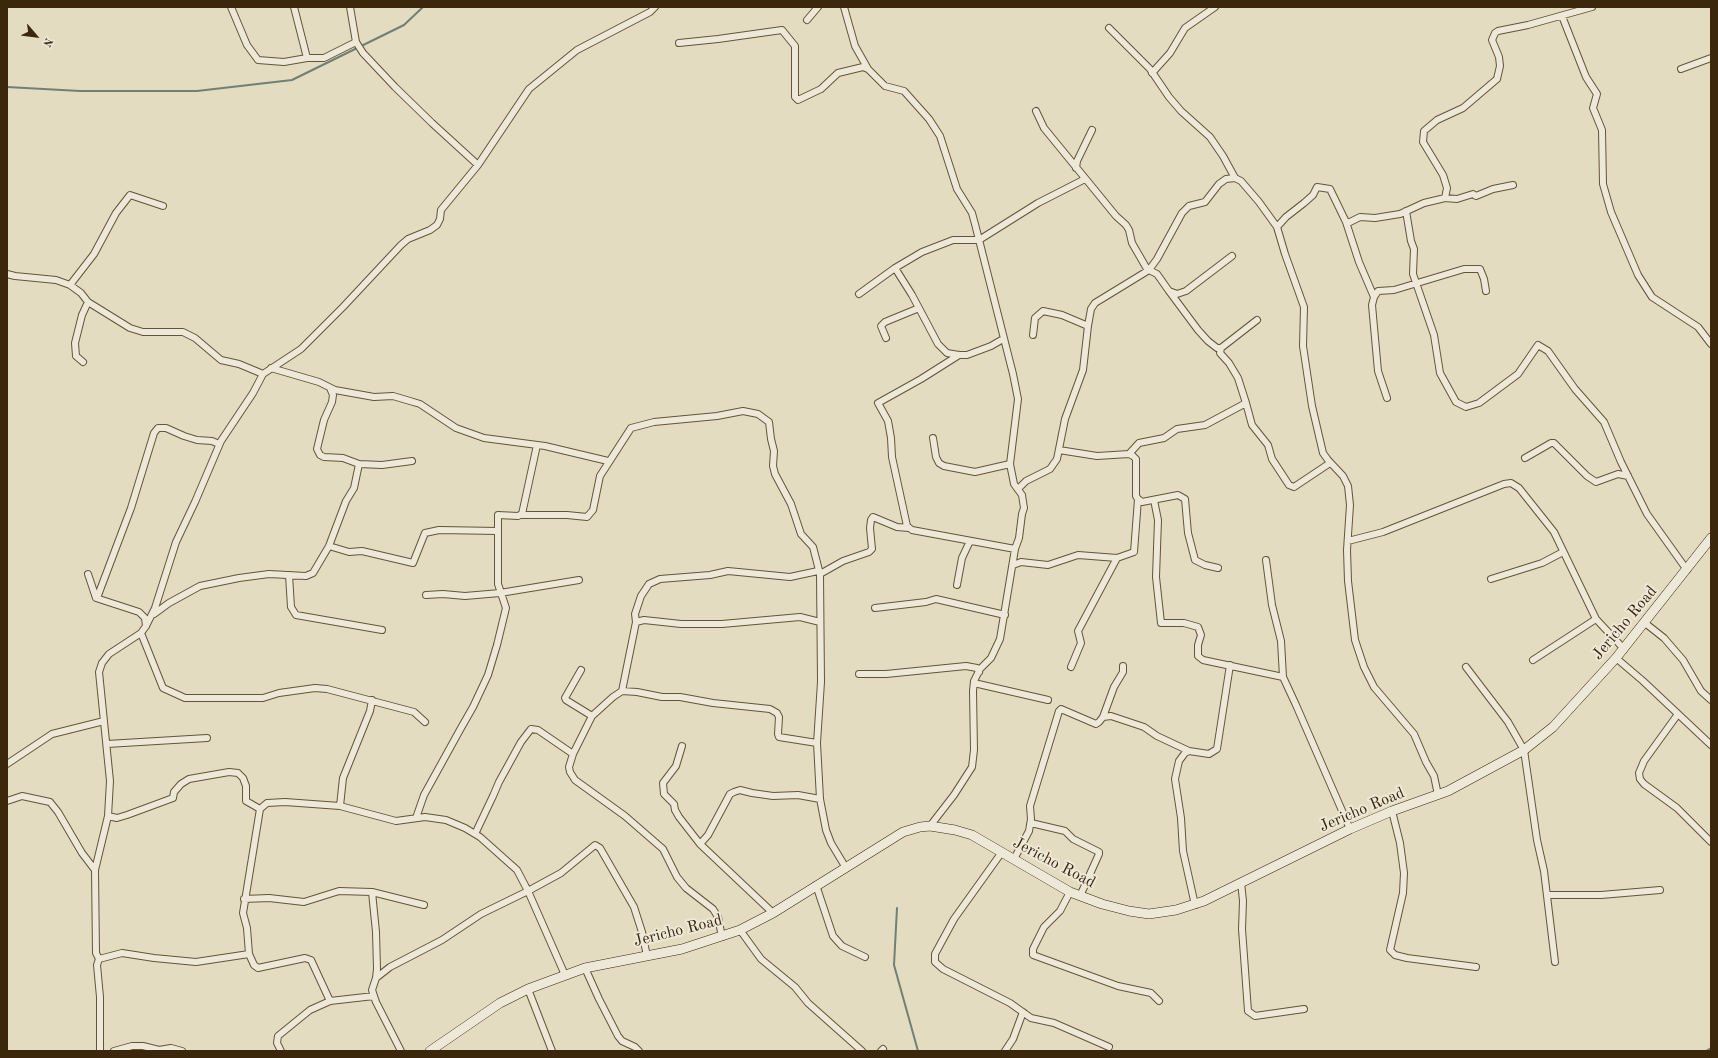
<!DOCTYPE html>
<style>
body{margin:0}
#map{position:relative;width:1718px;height:1058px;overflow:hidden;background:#e4dcc1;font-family:"Old Standard TT",serif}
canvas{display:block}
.frame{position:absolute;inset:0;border:8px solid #3a270c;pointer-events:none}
.north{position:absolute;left:16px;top:16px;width:40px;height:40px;-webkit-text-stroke:3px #ede8d7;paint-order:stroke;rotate:118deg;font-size:11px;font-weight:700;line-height:16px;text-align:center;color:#3a270c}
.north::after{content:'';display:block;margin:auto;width:14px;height:18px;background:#3a270c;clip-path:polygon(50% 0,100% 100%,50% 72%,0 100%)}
</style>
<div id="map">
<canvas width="1718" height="1058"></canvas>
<div class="frame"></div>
<div class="north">N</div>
</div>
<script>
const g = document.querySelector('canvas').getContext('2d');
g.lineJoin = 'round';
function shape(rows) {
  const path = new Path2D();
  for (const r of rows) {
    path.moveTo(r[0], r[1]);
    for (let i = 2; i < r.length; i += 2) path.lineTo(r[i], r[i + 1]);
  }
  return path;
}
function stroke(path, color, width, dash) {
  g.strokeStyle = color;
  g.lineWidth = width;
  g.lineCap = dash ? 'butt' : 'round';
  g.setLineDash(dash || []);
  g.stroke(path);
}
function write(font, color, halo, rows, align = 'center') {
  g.font = font + ' "Old Standard TT",serif';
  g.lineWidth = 4;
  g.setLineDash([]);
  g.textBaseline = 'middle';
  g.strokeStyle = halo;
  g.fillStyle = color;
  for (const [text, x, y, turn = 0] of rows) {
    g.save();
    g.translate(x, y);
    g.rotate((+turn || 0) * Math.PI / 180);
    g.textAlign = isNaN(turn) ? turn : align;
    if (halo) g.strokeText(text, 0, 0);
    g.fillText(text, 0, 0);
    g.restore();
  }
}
stroke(shape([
 [7,87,80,91,197,91,292,80,404,25,423,7],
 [897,908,894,965,918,1051],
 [1706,1051,1711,1048]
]), '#727f74', 2);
const street = shape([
 [231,7,247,45,258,60,284,62,307,58,324,58,356,42],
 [294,7,307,58],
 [350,7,356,42,363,53,395,87,432,123,478,165],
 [844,7,855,46,868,69],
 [1562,16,1586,77,1597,94,1593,108,1602,130,1603,184,1611,212,1638,275,1652,297,1698,327,1711,344],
 [807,20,818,7],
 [1109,28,1150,69,1169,97,1181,111,1210,137,1223,156,1235,178],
 [679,43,718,39,782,30,795,46,795,97,798,100,821,89,838,73,863,67,868,69,885,86,904,91,929,119,940,136,957,189,972,213,975,224,1013,374,1018,399,1010,464,1014,484,1022,495,1024,508,1022,514,1019,538,1015,549,1000,639,991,658,980,669,974,681,973,691,974,750,972,767,954,795,930,826],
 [1681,69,1711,58],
 [1152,73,1170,53,1185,28,1215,7],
 [1036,111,1044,128,1116,216,1126,225,1129,230,1132,243,1147,269,1157,274,1169,291,1177,294,1186,291,1232,256],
 [1076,168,1077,161,1092,130],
 [1445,198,1457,199,1473,194,1476,196,1493,189,1513,185],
 [1406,211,1411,241,1414,249,1413,274,1434,335,1440,373,1456,402,1466,407,1479,403,1518,374,1538,345,1548,351,1575,389,1604,422,1621,462,1647,514,1687,570],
 [1346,222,1359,262,1374,297],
 [1277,227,1286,217,1304,203,1313,195,1317,187,1330,189,1346,222,1350,222,1360,217,1375,218,1400,214,1424,203,1445,198,1447,188,1443,175,1423,142,1424,131,1437,120,1463,108,1497,79,1500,66,1499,57,1492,40,1495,33,1498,31,1528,25,1592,7],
 [895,268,912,295,938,344,947,353,959,355,967,355,991,346,1003,339],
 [7,274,15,276,56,280,70,285,81,293,88,302,130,328,143,332,183,332,195,338,221,360,239,364,263,374],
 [70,285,94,254,116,213,130,195,163,206],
 [1169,291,1198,330,1208,341,1217,348,1221,348,1257,320],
 [859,294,895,268,922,252,953,240,979,240,1038,203,1085,179],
 [1033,335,1035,318,1043,311,1062,315,1088,326],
 [886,338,881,326,885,322,919,308],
 [959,355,921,379,878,403,888,421,891,438,892,457,907,526,912,530,1015,549],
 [83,362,76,356,75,343,82,315,88,302],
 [271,368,319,382,335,390,374,397,393,396,410,401,420,404,456,428,484,438,545,446,608,461],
 [330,388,333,395,332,402,324,420,317,449,320,455,324,457,343,458,359,464,382,465,412,461],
 [1387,398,1378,371,1372,305,1374,297,1378,291,1394,290,1464,269,1480,269,1484,279,1486,291],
 [1246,403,1252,425,1268,445,1272,459,1289,485,1294,487,1330,463],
 [933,438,936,457,939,463,944,466,975,472,1010,464],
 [1059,450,1097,456,1129,454,1133,456,1136,459,1136,496,1138,499,1142,502,1178,495,1185,499,1188,533,1195,560,1205,565,1218,568],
 [1129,454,1139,443,1164,438,1177,429,1205,425,1246,403,1238,378,1229,363,1220,353,1221,348],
 [1525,458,1551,443,1554,443,1587,476,1596,482,1618,474,1628,476],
 [1018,489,1026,481,1050,469,1057,459,1065,419,1083,370,1088,326,1091,309,1095,303,1149,270,1157,259,1182,213,1189,206,1205,202,1219,184,1226,179,1235,178,1241,181,1259,202,1277,227,1285,254,1304,307,1303,346,1312,406,1323,453,1328,460,1343,476,1348,486,1350,505,1347,550,1348,581,1355,640,1364,667,1374,687,1414,734,1426,762,1434,776,1438,795],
 [1154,500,1158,520,1156,577,1161,623,1184,623,1198,627,1201,635,1198,645,1198,656,1203,660,1283,677],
 [520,515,567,515,587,517,593,510,600,476,631,428,654,422,717,416,743,411,758,414,769,422,771,439,774,451,773,466,775,474,791,504,801,534,813,547,820,574,821,682,817,743,820,799,826,830,831,843,846,868],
 [1348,541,1383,532,1504,484,1511,483,1519,488,1554,532,1596,619,1624,649],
 [329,546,349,552,362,551,413,563,425,533,439,530,498,531,498,515,518,516,522,514,537,445],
 [1266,560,1272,605,1281,641,1283,677,1296,705,1350,829],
 [1013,565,1021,562,1048,565,1078,555,1117,558,1134,552,1138,499],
 [88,574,96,598,139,612,145,618,146,626],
 [820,574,843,561,869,552,872,549,870,528,871,520,873,517,897,527,909,528],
 [289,575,291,607,296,615,382,630],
 [1491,579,1542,563,1563,552],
 [957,585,962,558,970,541],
 [426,595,443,594,465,596,500,593,579,580],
 [97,598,131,508,154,433,158,428,166,428,184,436,197,440,212,441,219,444],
 [875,608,926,602,936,599,1005,615],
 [154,614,169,603,200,586,239,578,269,574,306,576,313,573,329,546,346,501,354,488,359,464],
 [636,622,644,620,681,624,722,624,800,617,820,622],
 [1645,623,1664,638,1683,660,1701,691,1711,700],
 [141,633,163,688,185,698,263,698,279,693,315,688,327,689,414,712,425,722],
 [1616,658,1643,681,1711,745],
 [1533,660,1596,619],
 [1071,667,1081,643,1078,631,1117,558],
 [1466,667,1508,722,1524,750,1537,840,1544,871,1555,962],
 [581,670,565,698,566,700,592,716],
 [859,674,886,674,966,666,977,668,979,672],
 [974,683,1048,700],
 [622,691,613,697,592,716,573,754,569,767,570,772,575,780,625,816,663,849,677,877,686,888,713,909,718,917,722,937],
 [1678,714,1644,761,1639,773,1640,779,1644,784,1677,808,1711,842],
 [1103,717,1111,716,1144,727,1157,736,1189,751],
 [817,743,779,737,778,734,779,717,777,713,770,709,713,703,680,697,662,697,637,692,622,691,636,622,635,614,641,596,649,584,660,579,710,575,728,571,790,577,818,571],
 [107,744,207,738],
 [682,746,676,766,663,783,664,794,674,804,675,810,679,817,700,844,773,913],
 [7,764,52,734,104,721],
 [7,801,22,796,50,802,58,812,82,853,95,870],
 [340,806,343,778,370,711,372,700],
 [1392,811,1400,843,1404,873,1403,893,1390,950,1395,955,1407,958,1476,967],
 [108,816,117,818,127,815,173,798,174,792,181,784,189,779,229,772,238,773,243,778,246,786,246,801,260,809],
 [416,818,424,795,461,728,473,707,488,675,497,645,506,608,498,584,498,531],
 [1031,823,1065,831,1073,839,1099,852,1099,854,1080,896],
 [475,834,493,796,499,782,521,742,531,729,538,730,573,754],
 [700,844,708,835,730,794,734,792,740,790,752,793,773,796,798,795,820,799],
 [1002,852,954,919,935,954,935,962,943,969,1010,1003,1031,1018,1054,1023,1109,1047],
 [1014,859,1029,831,1031,819,1030,806,1059,711,1061,709,1096,724,1099,722,1103,717,1114,687,1123,672,1123,666],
 [1241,882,1243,901,1242,929,1248,1011,1255,1016,1304,1009],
 [816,885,833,936,842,946,865,957],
 [1070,892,1060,911,1044,927,1033,949,1033,955,1118,986,1151,993,1159,1001],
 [1547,895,1601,895,1660,890],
 [244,899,269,898,304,902,339,891,372,892],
 [1195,905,1183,851,1181,818,1175,779,1179,761,1185,753,1189,751,1209,754,1217,749,1230,665],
 [740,930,761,959,795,987,808,1003,862,1051],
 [249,954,254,965,258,968,305,958,311,960,330,1001],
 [99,959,122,953,154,958,196,962,249,954,247,928,243,913,260,809,267,803,285,802,340,806,396,821,425,817,446,820,465,828,480,837,517,870,528,891,565,975],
 [585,968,599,999,618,1036,622,1041,635,1047,639,1051],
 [376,978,390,967,442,940,481,914,528,891,561,873,595,845,600,848,634,907,642,932,647,956],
 [528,989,552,1051],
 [100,1051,100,997,97,965,99,959,96,953,95,870,108,816,110,781,99,672,102,663,109,654,141,633,146,626,155,608,176,542,195,502,221,441,253,393,263,374,301,349,343,307,401,245,408,239,430,230,437,225,440,219,441,210,478,165,529,89,577,50,650,12,655,7],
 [114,1051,132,1046,143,1046,159,1050,171,1048,182,1051],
 [281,1051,277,1043,278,1036,310,1010,330,1001,374,996],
 [401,1051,376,1002,372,990,376,978,377,969,376,932,372,892,424,905],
 [881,1051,883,1049],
 [1005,1051,1013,1039,1023,1012]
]);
const secondary = shape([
 [430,1051,500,1003,528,989,585,968,682,949,740,930,773,913,903,832,920,827,930,826,955,830,972,835,1070,892,1102,904,1129,911,1149,914,1176,910,1204,901,1350,829,1392,811,1448,791,1524,750,1553,727,1616,658,1711,538]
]);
stroke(street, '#645439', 8);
stroke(secondary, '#3a270c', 10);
stroke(street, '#ede8d7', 6);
stroke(secondary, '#ede8d7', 9);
write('16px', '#3a270c', '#ede8d7', [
 ["Jericho Road",1625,623,-50],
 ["Jericho Road",1362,810,-23],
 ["Jericho Road",1054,863,28],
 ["Jericho Road",678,931,-14]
]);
</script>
